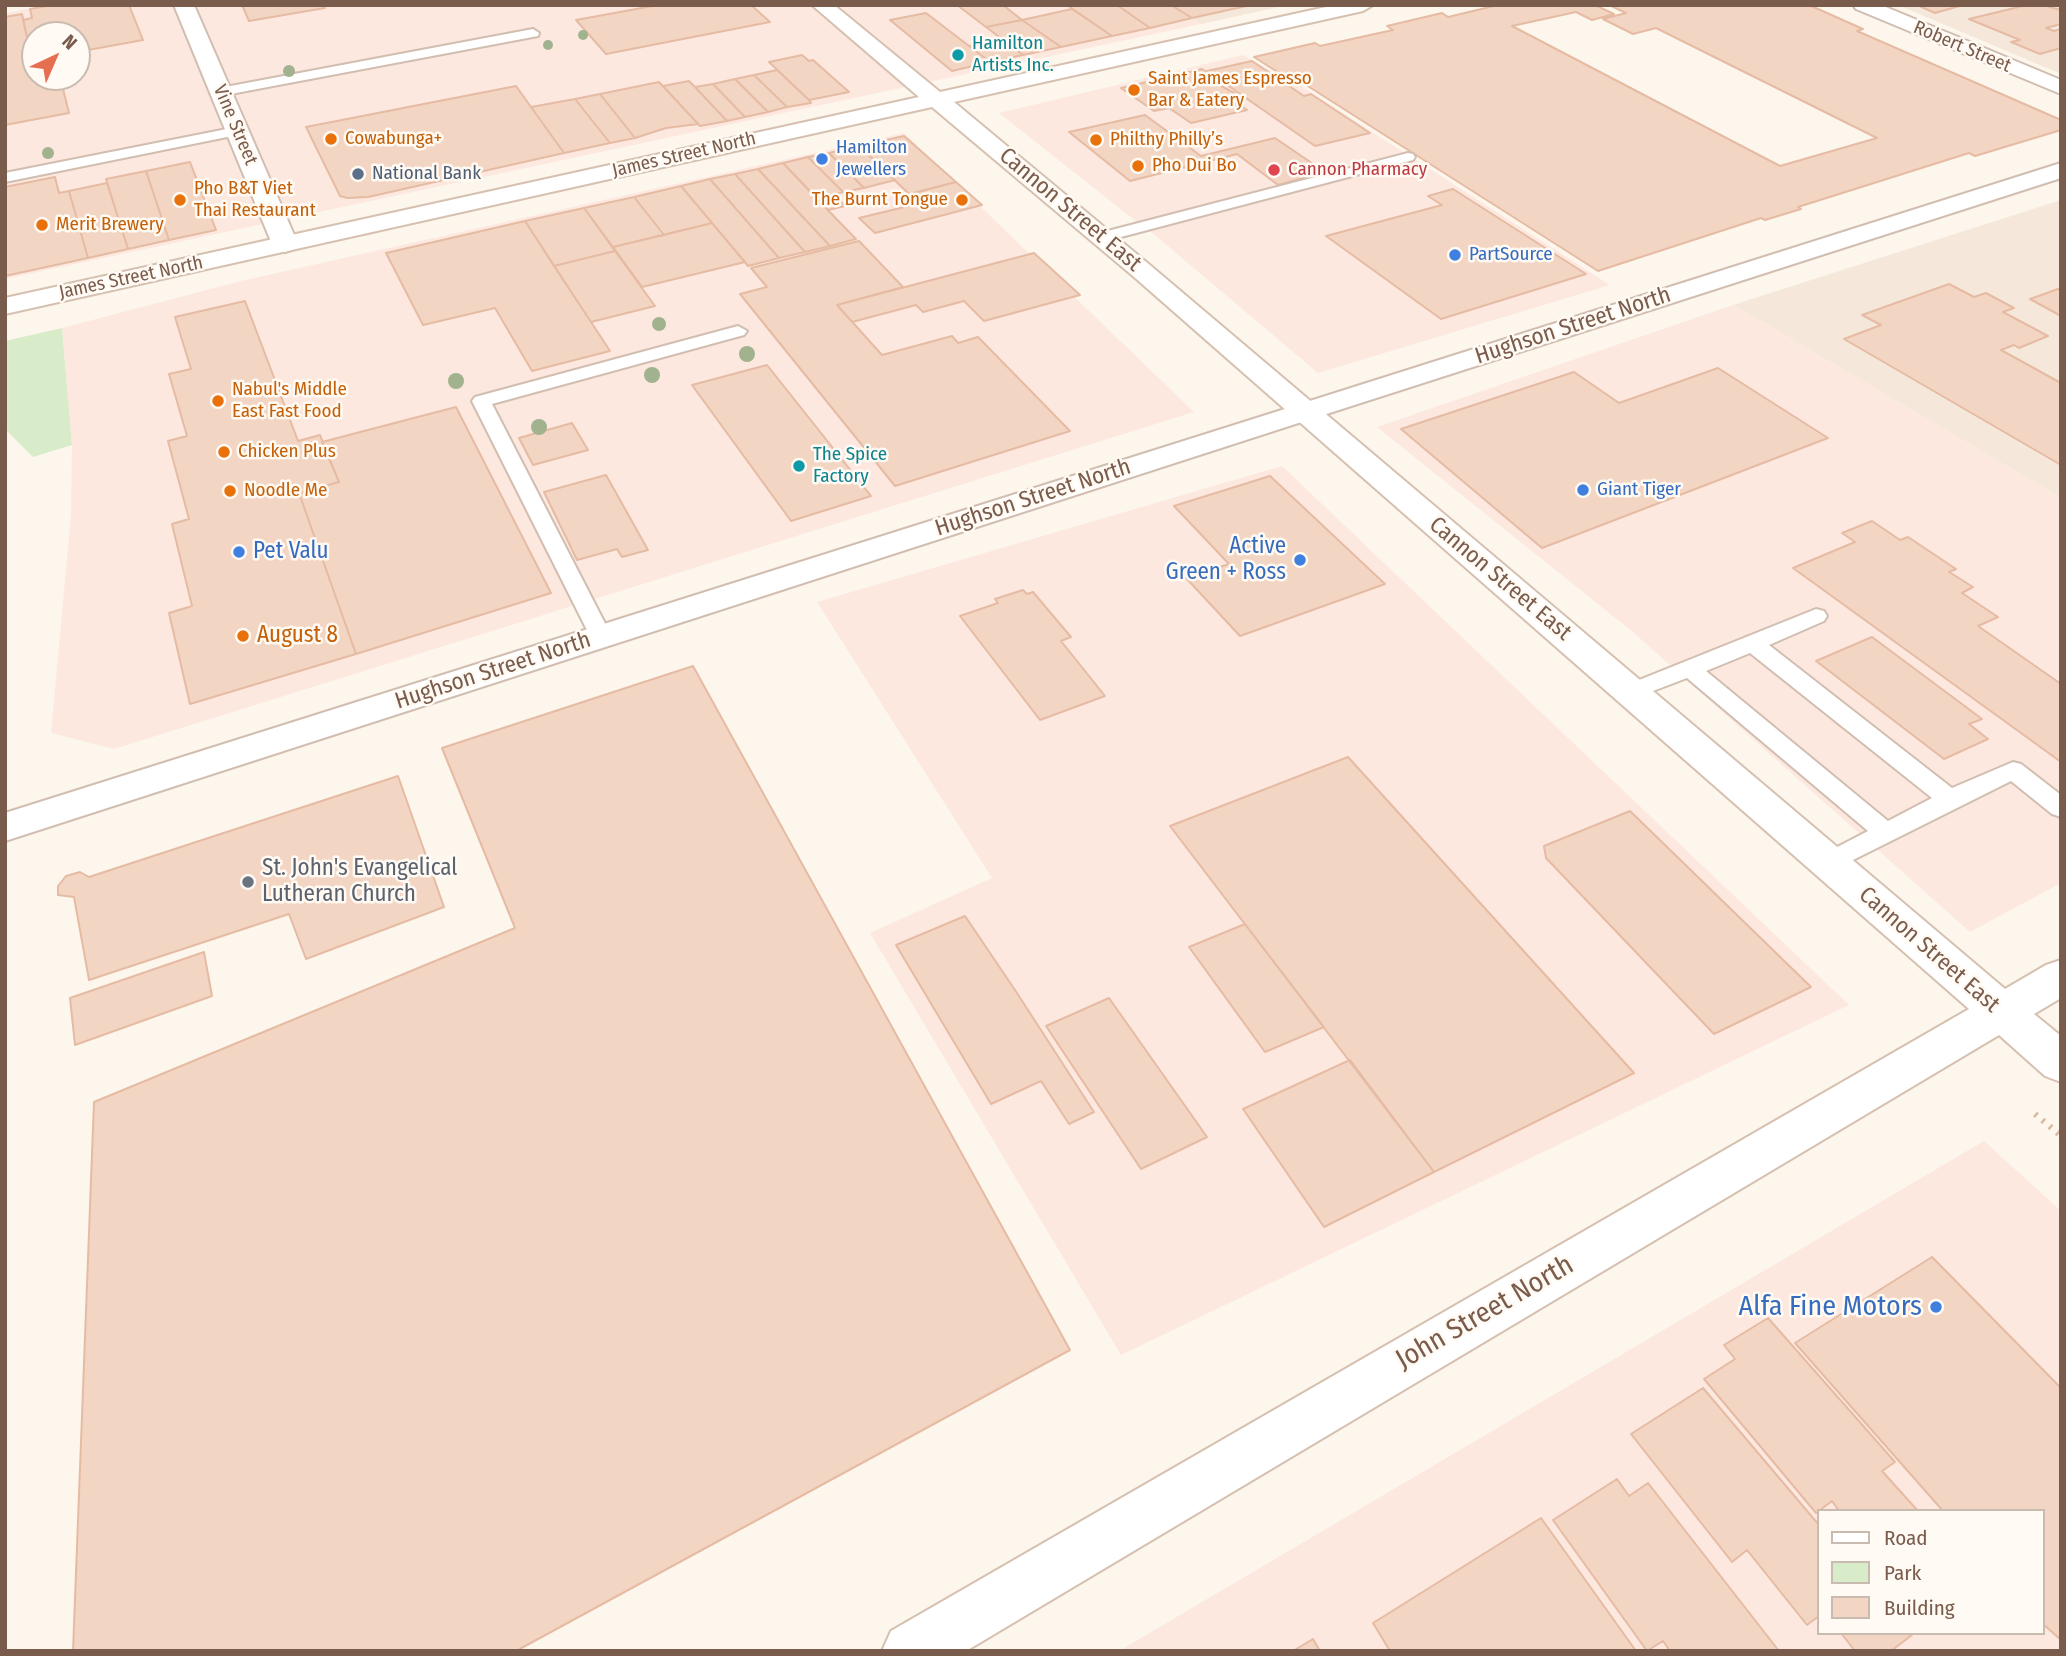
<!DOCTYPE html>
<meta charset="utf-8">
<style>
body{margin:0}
#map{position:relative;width:2066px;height:1656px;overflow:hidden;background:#fdf6ec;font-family:"Fira Sans Condensed",sans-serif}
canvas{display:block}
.frame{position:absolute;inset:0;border:7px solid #7a5c4d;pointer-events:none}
.legend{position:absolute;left:1817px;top:1509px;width:228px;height:126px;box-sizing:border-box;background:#fffaf3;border:2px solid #cabbb1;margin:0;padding:9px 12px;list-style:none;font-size:21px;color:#7a5c4d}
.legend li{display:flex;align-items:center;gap:14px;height:35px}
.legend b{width:35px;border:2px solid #cabbb1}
.north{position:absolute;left:21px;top:21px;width:70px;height:70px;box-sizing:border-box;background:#fffaf3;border:2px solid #cabbb1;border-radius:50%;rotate:44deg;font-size:19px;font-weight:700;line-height:28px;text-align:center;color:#7a5c4d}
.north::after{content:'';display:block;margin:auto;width:24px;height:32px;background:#e76f51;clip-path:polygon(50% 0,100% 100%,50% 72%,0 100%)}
</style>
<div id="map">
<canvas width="2066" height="1656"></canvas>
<div class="frame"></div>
<ul class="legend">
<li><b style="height:9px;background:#fff"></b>Road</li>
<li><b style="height:19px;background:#d8ecc9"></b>Park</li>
<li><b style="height:19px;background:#f3d5c3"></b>Building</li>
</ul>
<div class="north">N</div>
</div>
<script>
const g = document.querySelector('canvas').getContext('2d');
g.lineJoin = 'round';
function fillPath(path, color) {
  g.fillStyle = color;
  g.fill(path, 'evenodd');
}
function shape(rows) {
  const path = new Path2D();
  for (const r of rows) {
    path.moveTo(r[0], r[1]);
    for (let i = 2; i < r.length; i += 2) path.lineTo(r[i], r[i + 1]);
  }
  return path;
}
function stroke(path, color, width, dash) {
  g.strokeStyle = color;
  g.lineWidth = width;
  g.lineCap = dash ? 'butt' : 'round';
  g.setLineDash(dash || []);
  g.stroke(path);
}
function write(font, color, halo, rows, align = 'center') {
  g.font = font + ' "Fira Sans Condensed",sans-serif';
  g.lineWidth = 5;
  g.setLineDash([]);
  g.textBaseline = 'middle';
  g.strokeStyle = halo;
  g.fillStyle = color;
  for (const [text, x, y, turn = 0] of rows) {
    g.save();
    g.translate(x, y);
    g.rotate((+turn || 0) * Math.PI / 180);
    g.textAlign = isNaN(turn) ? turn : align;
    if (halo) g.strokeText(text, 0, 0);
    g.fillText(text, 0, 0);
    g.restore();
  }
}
fillPath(shape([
 [1171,5,1288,5,1201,24],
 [1898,5,2061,5,2061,74],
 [2061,200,2061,498,1733,305]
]), '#f5e8da');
fillPath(shape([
 [49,5,1171,5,1201,24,5,279,5,13],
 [35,35,77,35,77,77,35,77],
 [1243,55,1291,82,1295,82,1403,152,1137,222,999,113],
 [904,133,1194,412,114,749,51,733,71,515,72,445,62,328,241,281],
 [1416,160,1610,285,1318,373,1150,231],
 [1733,305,2061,498,2061,883,1970,932,1634,633,1377,427],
 [1282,466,1849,1005,1121,1355,870,933,992,878,817,602],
 [1984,1141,2061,1211,2061,1651,1119,1651],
 [1819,1511,2043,1511,2043,1633,1819,1633]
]), '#fde8e0');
fillPath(shape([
 [62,328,72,445,33,457,5,429,5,341]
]), '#d8ecc9');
const building = shape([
 [52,5,129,5,143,40,77,52,77,35,35,35,35,59,32,59,23,20,32,18,30,9,52,5],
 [242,5,323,5,325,8,249,21,242,5],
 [658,5,751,5,770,22,606,54,576,20,658,5],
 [957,5,1003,5,1022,20,986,27,957,5],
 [1067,5,1117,5,1150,28,1112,36,1067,5],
 [1117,5,1171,5,1192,18,1150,28,1117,5],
 [1171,5,1251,5,1192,18,1171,5],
 [1498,5,1602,5,1597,6,1614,14,1592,20,1576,12,1512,26,1780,166,1877,138,1656,28,1633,34,1603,19,1626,13,1609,5,1809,5,1863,29,1857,31,2061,120,2061,130,1975,156,1969,153,1798,207,1801,209,1765,220,1761,218,1598,271,1292,76,1287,78,1254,57,1315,43,1320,46,1393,30,1387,26,1442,13,1448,17,1498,5],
 [1917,5,1963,5,1935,13,1917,5],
 [2027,5,2056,5,2049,7,2061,10,2061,24,2046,28,2054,31,2061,29,2061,48,2040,54,2011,42,2020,40,1969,19,2027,5],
 [1072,9,1112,36,1061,47,1022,20,1072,9],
 [926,13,969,46,990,62,952,71,890,20,926,13],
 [22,14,32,59,35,59,35,77,60,77,69,113,5,125,5,17,22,14],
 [1022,20,1061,47,1023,55,986,27,1022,20],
 [1002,39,1023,55,990,62,969,46,1002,39],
 [802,55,809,61,813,60,849,92,809,100,769,62,802,55],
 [1252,61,1304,96,1311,94,1370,133,1315,146,1207,71,1252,61],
 [1202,69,1213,77,1206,78,1240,96,1231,99,1247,110,1191,123,1169,108,1154,111,1121,88,1202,69],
 [777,70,809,100,811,103,787,107,754,75,777,70],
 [754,75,787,107,768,112,735,79,754,75],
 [735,79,768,112,745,117,713,84,735,79],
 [689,81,695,87,727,121,700,126,663,86,689,81],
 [659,82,698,124,666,128,635,138,600,94,659,82],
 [713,84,745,117,727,121,695,87,713,84],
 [516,86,564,153,368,197,347,198,340,196,306,127,516,86],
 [600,94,635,138,610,143,575,99,600,94],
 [575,99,610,143,564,153,531,107,575,99],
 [1145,115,1201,156,1275,138,1325,172,1278,185,1237,154,1130,181,1069,132,1145,115],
 [904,136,956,182,909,194,859,146,904,136],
 [859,146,895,180,864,188,829,153,859,146],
 [829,153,864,188,843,192,808,157,829,153],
 [808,157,843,192,834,195,845,206,828,210,783,163,808,157],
 [190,162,216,230,169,240,146,171,190,162],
 [783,163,817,199,856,239,830,246,758,169,783,163],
 [758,169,830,246,805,252,735,174,758,169],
 [146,171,169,240,128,249,106,179,146,171],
 [735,174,805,252,779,258,710,179,735,174],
 [55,177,59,193,69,191,88,258,5,276,5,187,55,177],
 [710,179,779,258,748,266,681,186,710,179],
 [956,182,982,205,875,233,859,218,913,205,903,196,956,182],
 [107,183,128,249,88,258,69,191,107,183],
 [681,186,712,223,664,235,634,197,681,186],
 [1453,189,1586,274,1441,319,1326,236,1442,205,1428,196,1453,189],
 [634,197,664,235,613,247,584,208,634,197],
 [584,208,615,251,554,266,525,221,584,208],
 [525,221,591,322,610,351,532,371,495,308,423,325,386,253,525,221],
 [712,223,745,262,642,287,613,247,712,223],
 [859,241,903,287,837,305,882,355,952,336,958,343,978,337,1070,431,895,486,740,294,767,287,751,268,859,241],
 [615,251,655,306,591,322,554,266,615,251],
 [1034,253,1080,295,984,321,964,301,923,312,916,305,852,322,837,305,1034,253],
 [1949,284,1974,297,1986,293,2014,308,2003,312,2048,336,2019,348,2014,345,2001,350,2061,383,2061,465,1844,339,1881,325,1862,315,1949,284],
 [2058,289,2061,290,2061,316,2030,299,2058,289],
 [245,301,298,441,320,435,339,482,299,493,356,654,190,704,169,613,192,606,172,524,189,519,168,441,187,436,169,374,191,369,175,317,245,301],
 [767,365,871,496,791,521,692,385,767,365],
 [1718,368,1828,438,1542,548,1401,429,1574,372,1619,403,1718,368],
 [456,407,551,593,356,654,299,493,339,482,322,442,456,407],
 [572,423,588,450,533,465,519,438,572,423],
 [606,475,648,550,622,557,617,549,577,560,544,492,606,475],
 [1270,476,1385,584,1240,636,1186,578,1229,564,1174,506,1270,476],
 [1872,521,1900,540,1908,537,1956,569,1949,572,1973,587,1962,593,1998,617,1978,626,2061,684,2061,762,1793,568,1855,542,1842,533,1872,521],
 [1023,590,1027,594,1033,592,1071,637,1061,641,1105,696,1040,720,960,616,998,603,995,599,1023,590],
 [1872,637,1982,719,1969,724,1988,739,1944,759,1816,661,1872,637],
 [693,666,1070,1350,516,1651,73,1651,94,1102,515,928,442,748,693,666],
 [1348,757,1634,1073,1434,1172,1170,826,1348,757],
 [398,776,444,907,306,959,289,914,89,980,74,897,58,895,58,886,66,876,80,872,89,877,398,776],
 [1630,811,1811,987,1714,1034,1546,858,1544,846,1630,811],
 [965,916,1015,990,1094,1112,1069,1124,1041,1081,991,1104,896,945,965,916],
 [1245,924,1324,1027,1265,1052,1189,947,1245,924],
 [204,952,212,996,75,1045,70,998,204,952],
 [1109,998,1207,1137,1141,1169,1046,1026,1109,998],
 [1350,1060,1434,1172,1324,1227,1243,1109,1350,1060],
 [1932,1257,2061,1388,2061,1640,2043,1624,2043,1511,1943,1511,1795,1343,1932,1257],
 [1768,1318,1895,1462,1882,1471,1918,1511,1839,1511,1832,1501,1816,1513,1704,1379,1735,1359,1724,1345,1768,1318],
 [1703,1388,1819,1525,1819,1616,1807,1625,1747,1550,1732,1562,1631,1434,1703,1388],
 [1617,1479,1629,1496,1648,1483,1779,1651,1670,1651,1663,1641,1647,1651,1553,1520,1617,1479],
 [1541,1518,1636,1651,1390,1651,1373,1623,1541,1518],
 [1841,1633,1910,1633,1912,1635,1891,1651,1855,1651,1841,1633],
 [1313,1639,1320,1651,1293,1651,1313,1639]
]);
fillPath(building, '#f3d5c3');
stroke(building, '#e6bba3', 2);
const service = shape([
 [533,29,539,33,538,36,220,96,213,92,220,88,533,29],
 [237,127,244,131,242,134,5,182,5,173,237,127],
 [1408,153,1413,154,1415,157,1413,160,1102,242,1094,237,1096,234,1408,153],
 [738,326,747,331,744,335,492,404,612,637,609,642,593,642,472,401,475,397,738,326],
 [1816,609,1824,611,1827,616,1824,621,1769,645,1952,788,2013,762,2021,764,2061,795,2061,817,2052,814,2011,781,1829,872,1820,870,1816,863,1820,856,1868,831,1687,678,1632,699,1624,696,1621,691,1624,686,1816,609],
 [1750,653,1932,798,1888,821,1706,671,1750,653]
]);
const minor = shape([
 [174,5,194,5,298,244,294,249,285,252,276,249,272,244,174,5],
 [1853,5,1881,5,2061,80,2061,94,1856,9,1853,5],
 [2061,163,2061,178,1314,418,1304,421,1294,418,1290,412,1294,406,2061,163]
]);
const tertiary = shape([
 [1304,403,1314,406,1318,412,1314,418,5,841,5,813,1304,403]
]);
const secondary = shape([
 [812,5,834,5,940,92,1335,5,1373,5,1363,11,954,102,1151,266,2005,989,2046,965,2061,960,2061,998,2034,1014,2061,1036,2061,1082,2045,1076,1999,1035,966,1651,882,1651,891,1631,1969,1009,1133,276,932,107,5,314,5,298,919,97,812,5]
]);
stroke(service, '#d1beb0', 4);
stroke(minor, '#d1beb0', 4);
stroke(tertiary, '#d1beb0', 4);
stroke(secondary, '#d6c0b0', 4);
stroke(shape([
 [2035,1114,2061,1136]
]), '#d9b8a5', 6, [2.5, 7]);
fillPath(service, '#fff');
fillPath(minor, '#fff');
fillPath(tertiary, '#fff');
fillPath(secondary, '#fff');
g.fillStyle = '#a0b28e';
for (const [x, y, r] of [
 [583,35,5],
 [548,45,5],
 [289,71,6],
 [48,153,6],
 [659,324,7],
 [747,354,8],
 [652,375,8],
 [456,381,8],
 [539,427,8]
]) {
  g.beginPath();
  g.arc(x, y, r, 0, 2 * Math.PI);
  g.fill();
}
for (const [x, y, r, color] of [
 [958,55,7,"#0f9aa8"],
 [1134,90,7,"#e8710a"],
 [331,139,7,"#e8710a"],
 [1096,140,7,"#e8710a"],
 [822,159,7,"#3f7fe0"],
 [1138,166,7,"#e8710a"],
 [1274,170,7,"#e0444e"],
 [358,174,7,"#5c6f8a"],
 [180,200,7,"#e8710a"],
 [962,200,7,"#e8710a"],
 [42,225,7,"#e8710a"],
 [1455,255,7,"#3f7fe0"],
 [218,401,7,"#e8710a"],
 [224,452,7,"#e8710a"],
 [799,466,7,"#0f9aa8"],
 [1583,490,7,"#3f7fe0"],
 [230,491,7,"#e8710a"],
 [239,552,7,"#3f7fe0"],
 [1300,560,7,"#3f7fe0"],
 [243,636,7,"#e8710a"],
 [248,882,7,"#6b7280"],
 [1936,1307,7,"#3f7fe0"]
]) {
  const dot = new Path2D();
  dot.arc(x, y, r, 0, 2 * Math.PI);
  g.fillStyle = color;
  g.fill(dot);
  stroke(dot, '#fffaf3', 2.5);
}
write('19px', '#0d838f', '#fffaf3', [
 ["Hamilton",972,44],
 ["Artists Inc.",972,66],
 ["The Spice",813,455],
 ["Factory",813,477]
], 'left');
write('19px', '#7a5c4d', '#fffaf3', [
 ["Robert Street",1962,47,23],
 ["Vine Street",235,125,67],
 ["James Street North",684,155,-13],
 ["James Street North",131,278,-12]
]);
write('19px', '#c56008', '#fffaf3', [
 ["Saint James Espresso",1148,79],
 ["Bar & Eatery",1148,101],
 ["Cowabunga+",345,139],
 ["Philthy Philly’s",1110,140],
 ["Pho Dui Bo",1152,166],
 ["Pho B&T Viet",194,189],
 ["Thai Restaurant",194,211],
 ["The Burnt Tongue",948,200,"right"],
 ["Merit Brewery",56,225],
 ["Nabul's Middle",232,390],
 ["East Fast Food",232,412],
 ["Chicken Plus",238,452],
 ["Noodle Me",244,491]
], 'left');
write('19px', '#366cbe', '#fffaf3', [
 ["Hamilton",836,148],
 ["Jewellers",836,170],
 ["PartSource",1469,255],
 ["Giant Tiger",1597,490]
], 'left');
write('19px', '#be3a42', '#fffaf3', [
 ["Cannon Pharmacy",1288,170]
], 'left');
write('19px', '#4e5e75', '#fffaf3', [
 ["National Bank",372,174]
], 'left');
write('23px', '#7a5c4d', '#fffaf3', [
 ["Cannon Street East",1070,210,40],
 ["Hughson Street North",1573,326,-18],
 ["Hughson Street North",1033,498,-18],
 ["Cannon Street East",1500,579,40],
 ["Hughson Street North",493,671,-18],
 ["Cannon Street East",1929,950,41]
]);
write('23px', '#366cbe', '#fffaf3', [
 ["Active",1286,547],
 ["Green + Ross",1286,573],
 ["Pet Valu",253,552,"left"]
], 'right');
write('23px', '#c56008', '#fffaf3', [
 ["August 8",257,636]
], 'left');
write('23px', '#5b616d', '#fffaf3', [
 ["St. John's Evangelical",262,869],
 ["Lutheran Church",262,895]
], 'left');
write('28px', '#366cbe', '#fffaf3', [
 ["Alfa Fine Motors",1922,1307]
], 'right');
write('28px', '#7a5c4d', '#fffaf3', [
 ["John Street North",1485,1313,-30]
]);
</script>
